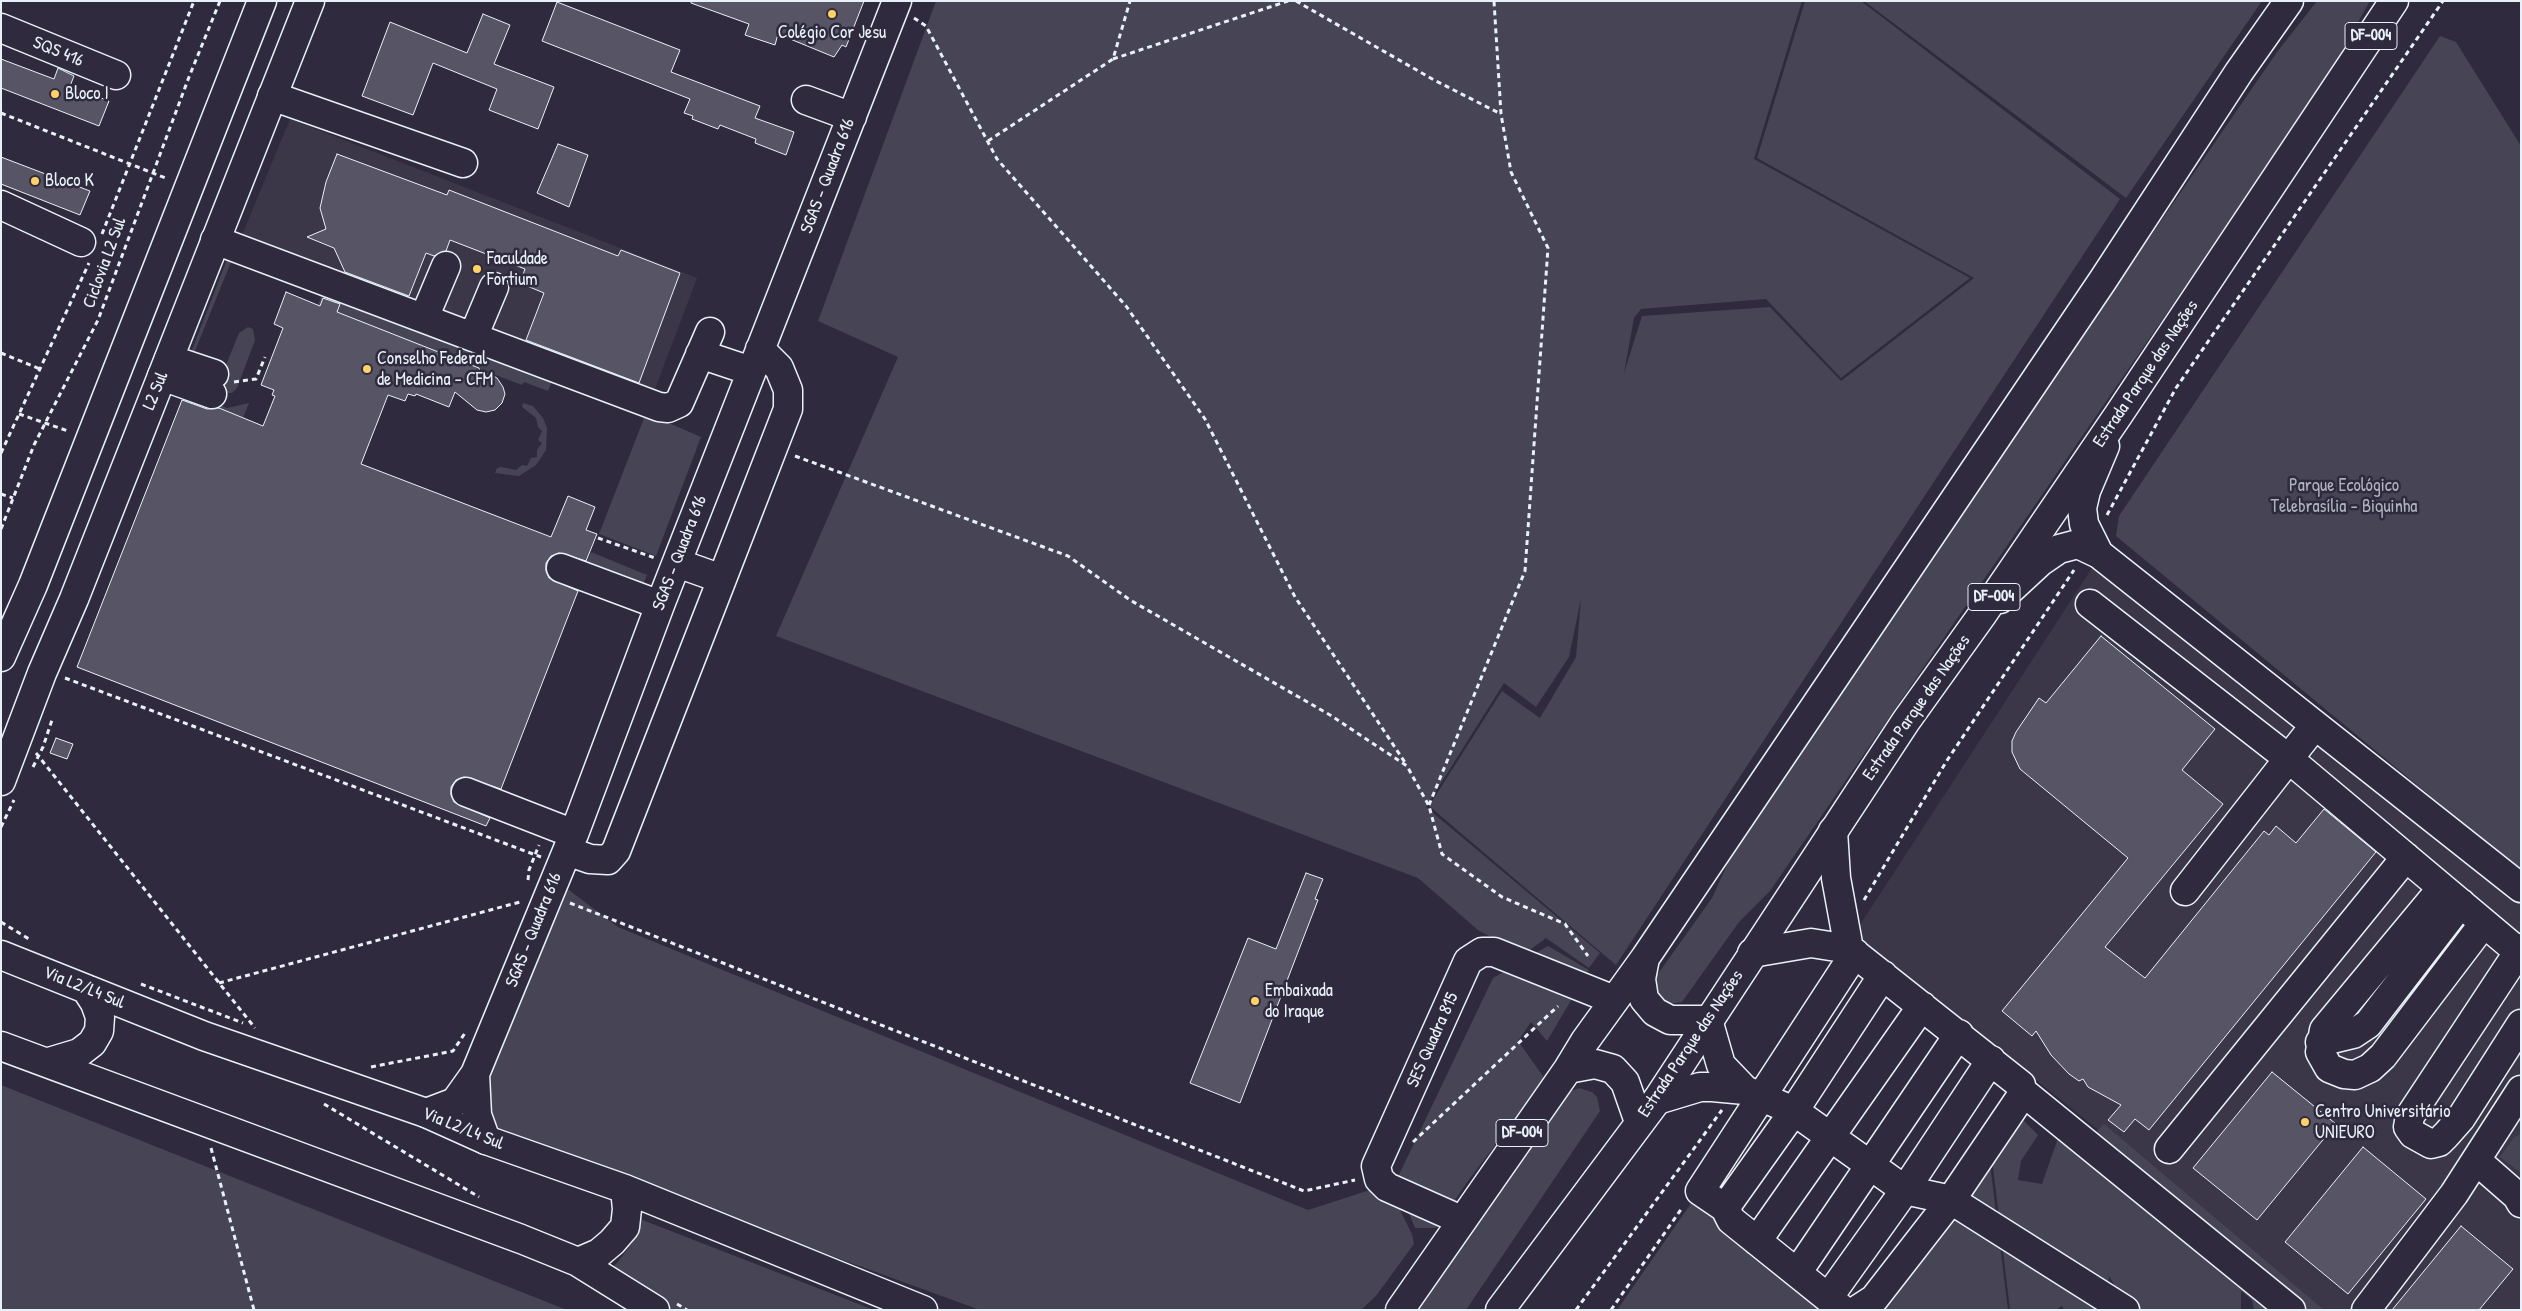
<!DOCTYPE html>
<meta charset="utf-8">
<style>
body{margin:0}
#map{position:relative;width:2522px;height:1311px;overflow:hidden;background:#2f2a3d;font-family:"Patrick Hand",sans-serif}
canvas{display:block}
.frame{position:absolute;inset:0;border:2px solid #e8f1f8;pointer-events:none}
</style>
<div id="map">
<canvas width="2522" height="1311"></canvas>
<div class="frame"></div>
</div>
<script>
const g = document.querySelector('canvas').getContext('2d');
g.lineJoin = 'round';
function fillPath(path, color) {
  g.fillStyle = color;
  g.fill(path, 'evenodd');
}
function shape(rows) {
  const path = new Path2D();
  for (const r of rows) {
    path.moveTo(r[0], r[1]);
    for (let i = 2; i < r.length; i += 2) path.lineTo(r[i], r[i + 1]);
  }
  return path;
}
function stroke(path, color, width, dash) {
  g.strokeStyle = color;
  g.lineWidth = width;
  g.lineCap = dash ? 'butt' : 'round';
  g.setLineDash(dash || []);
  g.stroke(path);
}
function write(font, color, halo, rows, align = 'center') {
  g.font = font + ' "Patrick Hand",sans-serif';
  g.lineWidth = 5;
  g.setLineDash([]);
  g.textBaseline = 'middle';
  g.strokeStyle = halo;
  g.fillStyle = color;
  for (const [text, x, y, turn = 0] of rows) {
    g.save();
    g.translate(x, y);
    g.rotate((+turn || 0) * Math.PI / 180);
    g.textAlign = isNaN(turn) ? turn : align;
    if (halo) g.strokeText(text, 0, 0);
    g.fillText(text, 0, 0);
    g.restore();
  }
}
fillPath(shape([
 [290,119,697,278,646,413,235,252],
 [2092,568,2521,899,2521,1310,2323,1310,1854,934]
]), '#3b3749');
fillPath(shape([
 [936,1,1802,1,1754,159,1970,278,1841,378,1766,299,1641,309,1634,318,1624,373,1642,316,1770,307,1841,381,1974,278,1757,158,1805,1,1861,1,2120,199,1616,965,1429,806,1502,691,1540,718,1576,657,1581,599,1569,657,1536,707,1504,683,1426,807,1600,953,1589,968,1546,938,1523,955,1478,930,1418,878,776,636,898,357,818,321],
 [1864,1,2262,1,2126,198],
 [2317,1,2370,1,2320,90,1770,891,1739,922,1682,1002,1668,1004,1657,997,1654,985,1655,978,1712,898,1731,856,2001,454,2277,52],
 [2440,36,2456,42,2521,146,2521,871,2116,536,2119,516],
 [235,252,193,356,190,355,228,257],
 [325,287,554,376,548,391,524,382,522,385,317,307],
 [248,327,253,329,255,340,237,388,232,393,221,393,219,382,239,333],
 [192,394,227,408,249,403,243,418,191,398],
 [523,403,533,406,543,418,547,428,546,450,536,465,519,476,495,473,497,468,501,467,516,470,522,465,527,466,531,458,537,457,537,450,542,443,538,440,542,431,538,427,536,418,522,407],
 [646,413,701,437,656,556,599,534],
 [591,552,647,575,644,582,640,586,585,566],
 [565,887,618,927,1308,1210,1373,1189,1396,1202,1412,1234,1414,1244,1376,1296,1361,1310,980,1310,492,1132,485,1073],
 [1548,946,1589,970,1547,1041,1531,1022,1518,1041,1545,1079,1468,1181,1436,1228,1415,1228,1396,1181,1493,978],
 [1,1085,567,1310,1,1310],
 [1579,1088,1592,1092,1597,1097,1600,1111,1466,1310,1419,1310,1562,1098,1566,1093],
 [2019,1116,2038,1135,2021,1161,2018,1180,2042,1184,2059,1135,2076,1154,2104,1124,2324,1310,2254,1310,2252,1300,2241,1291,2241,1310,2119,1310,2123,1299,2109,1276,2106,1309,2064,1310,2062,1306,2056,1310,2010,1310,1992,1159],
 [2521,1128,2521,1171,2520,1172,2500,1157,2514,1137,2519,1135],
 [1989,1155,2008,1310,1874,1310],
 [1694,1199,1832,1310,1617,1310],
 [640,1219,874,1310,674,1310,608,1271,617,1263,632,1243]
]), '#464455');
const building = shape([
 [691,1,864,1,846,47,842,45,834,57,778,34,775,45,745,35,749,24,691,3,691,1],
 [557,2,680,50,671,72,760,106,755,118,794,132,786,155,755,143,756,139,720,125,718,129,692,119,693,116,684,113,690,99,542,41,557,2],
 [483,14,510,25,494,64,554,87,538,129,489,110,497,89,433,63,413,115,362,96,390,22,467,53,483,14],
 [1,59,54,79,58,68,74,76,70,86,109,101,99,126,1,88,1,59],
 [558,144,588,155,569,207,537,193,558,144],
 [337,154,447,195,449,190,618,256,621,250,680,273,639,383,526,340,544,293,520,283,525,269,450,240,446,251,434,256,426,253,409,296,345,272,334,248,307,237,326,229,320,208,326,182,337,154],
 [1,157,90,191,80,215,1,184,1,157],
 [286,292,320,306,323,298,340,304,337,312,479,368,481,374,490,374,497,378,503,387,505,394,502,403,495,410,486,412,477,410,455,392,449,407,416,394,415,396,408,394,405,401,388,395,361,464,551,537,568,496,595,507,586,530,597,534,586,561,559,553,551,556,546,563,546,571,549,578,578,591,501,789,464,777,456,780,451,787,451,795,454,802,490,818,486,826,77,667,182,400,207,409,219,408,263,426,275,396,272,395,274,390,261,385,283,328,274,324,286,292],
 [2101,636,2215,729,2182,770,2223,804,2105,947,2145,978,2264,831,2269,835,2276,826,2296,843,2324,809,2376,852,2149,1130,2135,1119,2124,1132,2108,1120,2121,1105,2088,1087,2083,1079,2079,1081,2069,1074,2051,1055,2036,1031,2032,1036,2002,1011,2128,858,2020,769,2012,752,2012,741,2016,732,2039,698,2046,703,2101,636],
 [56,738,73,744,67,759,50,753,56,738],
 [1306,873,1323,879,1315,899,1318,900,1240,1103,1190,1083,1248,938,1276,949,1306,873],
 [2272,1072,2336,1124,2257,1220,2193,1168,2272,1072],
 [2363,1147,2426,1199,2348,1294,2285,1242,2363,1147],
 [2461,1226,2513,1269,2479,1310,2392,1310,2461,1226]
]);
fillPath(building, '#575565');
stroke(building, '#e8f1f8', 1);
const minor = shape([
 [1,28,116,75],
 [272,96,463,163],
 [806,100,852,117],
 [1,205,81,242],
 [215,240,659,407,668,408,679,403,710,332],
 [424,318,446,266],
 [473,337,494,287],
 [700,354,751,371],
 [169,359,214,374],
 [162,376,212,394],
 [2099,554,2084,524,2082,508,2086,491,2105,446],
 [677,563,722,579],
 [561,568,660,605],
 [2000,599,2040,562,2059,549,2078,544,2099,554,2521,888],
 [2090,604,2289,759,2521,954],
 [466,792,574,834],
 [1833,831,1836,878,1849,949],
 [567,851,590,859,608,860,616,851,722,579,788,409,788,390,779,368,760,349],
 [2442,888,2324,1030,2320,1052,2329,1068,2344,1074,2355,1075,2370,1068,2383,1056,2484,923],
 [2185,891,2315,725],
 [2521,948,2410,1116,2408,1127,2413,1134,2431,1144,2439,1142,2446,1135,2461,1118,2521,1024],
 [1752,953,1811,943,1849,949,2021,1085,2022,1091,2020,1098,1951,1200,1874,1299,1857,1310],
 [1708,1020,1721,1065,1745,1090],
 [2320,1042,2353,1034,2368,1024,2461,903],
 [475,1074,477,1115,486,1140],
 [2022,1091,2291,1310],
 [1657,1100,1700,1087,1712,1087,1745,1090,1794,1111,1905,1190,1951,1200,2125,1310],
 [426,1113,455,1102,475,1074,574,834,660,605,897,1],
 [2169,1149,2406,857],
 [2477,1161,2517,1196,2521,1203],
 [1725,1208,1794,1111,1883,975],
 [1461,1220,1387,1187,1379,1179,1376,1166,1468,961,1482,952,1494,952,1614,1000],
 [1757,1241,1922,1006],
 [1797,1273,1959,1034],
 [1828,1298,1905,1190,1991,1060],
 [1843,1310,1731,1220,1725,1208,1700,1191,1855,953],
 [2366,1310,2454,1194,2521,1090]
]);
const major = shape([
 [1,657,33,585,262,1],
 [1,781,42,673,74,599,310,1],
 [1,955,204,1036,426,1113,486,1140,625,1189,923,1310],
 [1,1046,521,1239,578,1262,655,1310],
 [49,1062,79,1053,92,1043,99,1031,100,1017,95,1003,86,989],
 [578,1262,599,1253,612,1242,625,1227,627,1209,625,1189]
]);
const highway = shape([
 [1645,958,1641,979,1644,999,1655,1012,1670,1020,1708,1020],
 [1568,1069,1595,1064,1613,1069,1625,1082,1639,1122],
 [1400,1310,1568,1069,1585,1041,1645,958,2103,280,2239,72,2289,1],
 [1500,1310,1657,1100,1906,721,1982,615,2119,414,2394,1]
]);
stroke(minor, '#e8f1f8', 31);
stroke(major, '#e8f1f8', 31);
stroke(highway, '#e8f1f8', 31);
stroke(shape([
 [1296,1,1434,80,1501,114],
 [914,18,926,26,997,159,1126,306,1205,419,1295,597,1406,764],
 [1113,59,1288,1],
 [1,113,168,179],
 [988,141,1113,59,1130,1],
 [102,234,194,1],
 [1,353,40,369],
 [234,382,256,379,265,357],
 [19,414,68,431],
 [1,453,89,263],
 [795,456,1068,556,1130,600,1330,715,1407,766,1429,806,1442,854,1502,897,1565,924,1588,956],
 [1,494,13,498],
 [2107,515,2176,388,2443,1],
 [1,529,34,445,98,320,189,77,220,1],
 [598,538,655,558],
 [65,678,541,857],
 [36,753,255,1028],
 [33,767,43,747,53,717],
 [1429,805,1525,571,1548,248,1511,172,1501,114,1494,1],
 [1,827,14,800],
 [528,880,529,870,539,845],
 [1864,900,1946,762,2074,570],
 [570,903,1304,1191,1355,1180],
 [1,922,29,939],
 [219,983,520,902],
 [141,984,243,1023],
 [371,1067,453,1051,465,1033],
 [324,1104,479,1197],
 [1413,1142,1558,1006],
 [211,1148,254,1310],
 [677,1304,687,1310],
 [1576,1310,1722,1110],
 [1611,1310,1682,1208]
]), '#e8f1f8', 3, [5, 4]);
stroke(minor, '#2f2a3d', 28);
stroke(major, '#2f2a3d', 28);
stroke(highway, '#2f2a3d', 28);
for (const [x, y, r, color] of [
 [832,14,5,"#ffd166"],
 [55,94,5,"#ffd166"],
 [35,181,5,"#ffd166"],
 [477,269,5,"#ffd166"],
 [367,369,5,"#ffd166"],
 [1255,1001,5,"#ffd166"],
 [2305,1122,5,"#ffd166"]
]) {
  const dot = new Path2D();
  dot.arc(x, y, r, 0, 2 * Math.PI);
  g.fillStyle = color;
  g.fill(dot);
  stroke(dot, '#2f2a3d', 2);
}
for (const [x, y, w] of [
 [2371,36,52],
 [1994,597,52],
 [1522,1133,52]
]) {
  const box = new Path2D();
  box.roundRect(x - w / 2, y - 13.5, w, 27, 4);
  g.fillStyle = '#2f2a3d';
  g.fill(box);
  stroke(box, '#e8f1f8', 1);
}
write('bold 16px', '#e8f1f8', null, [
 ["DF-004",2371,36],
 ["DF-004",1994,597],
 ["DF-004",1522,1133]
]);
write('18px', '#e8f1f8', '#2f2a3d', [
 ["Colégio Cor Jesu",832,33,"center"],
 ["Bloco I",65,94],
 ["Bloco K",45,181],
 ["Faculdade",487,259],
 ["Fortium",487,280],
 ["Conselho Federal",377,359],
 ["de Medicina - CFM",377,380],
 ["Embaixada",1265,991],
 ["do Iraque",1265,1012],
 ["Centro Universitário",2315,1112],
 ["UNIEURO",2315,1133]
], 'left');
write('18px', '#e8f1f8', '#2f2a3d', [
 ["SQS 416",58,52,22],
 ["SGAS - Quadra 616",828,176,-69],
 ["Ciclovia L2 Sul",105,263,-70],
 ["Estrada Parque das Nações",2146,374,-56],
 ["L2 Sul",156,391,-68],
 ["SGAS - Quadra 616",680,553,-69],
 ["Estrada Parque das Nações",1917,708,-55],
 ["SGAS - Quadra 616",534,930,-68],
 ["Via L2/L4 Sul",84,988,22],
 ["SES Quadra 815",1433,1040,-66],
 ["Estrada Parque das Nações",1691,1044,-56],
 ["Via L2/L4 Sul",463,1129,22]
]);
write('18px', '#afb4bf', '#2f2a3d', [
 ["Parque Ecológico",2344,486],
 ["Telebrasília - Biquinha",2344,507]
]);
</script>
